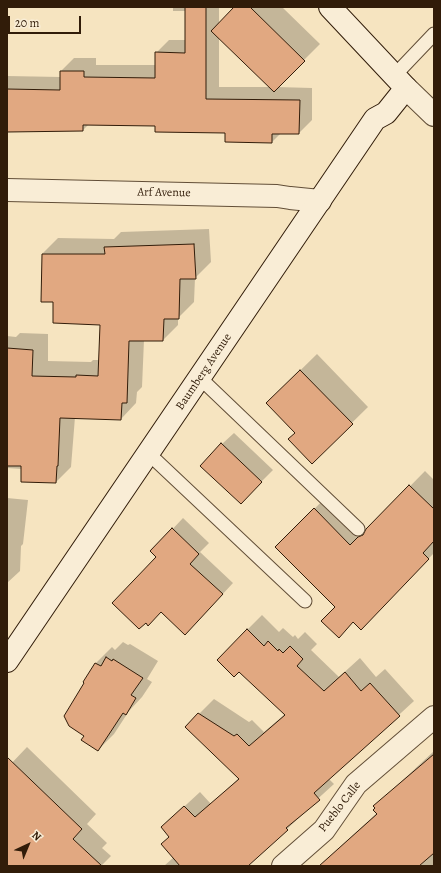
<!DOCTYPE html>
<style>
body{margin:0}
#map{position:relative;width:441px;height:873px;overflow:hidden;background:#f6e4c0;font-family:Alegreya,serif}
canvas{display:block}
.frame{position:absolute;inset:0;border:8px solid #311c09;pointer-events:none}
.north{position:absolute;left:8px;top:825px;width:40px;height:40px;-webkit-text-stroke:3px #f9edd6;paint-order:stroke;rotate:44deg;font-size:11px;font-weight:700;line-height:16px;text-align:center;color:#311c09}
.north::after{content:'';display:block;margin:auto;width:14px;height:18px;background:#311c09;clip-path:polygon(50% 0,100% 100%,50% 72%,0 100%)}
.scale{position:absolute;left:8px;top:16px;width:73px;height:18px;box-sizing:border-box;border:2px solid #311c09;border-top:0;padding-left:5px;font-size:12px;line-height:14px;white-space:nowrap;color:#311c09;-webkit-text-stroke:3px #f9edd6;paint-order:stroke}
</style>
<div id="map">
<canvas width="441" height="873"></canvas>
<div class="frame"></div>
<div class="north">N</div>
<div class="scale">20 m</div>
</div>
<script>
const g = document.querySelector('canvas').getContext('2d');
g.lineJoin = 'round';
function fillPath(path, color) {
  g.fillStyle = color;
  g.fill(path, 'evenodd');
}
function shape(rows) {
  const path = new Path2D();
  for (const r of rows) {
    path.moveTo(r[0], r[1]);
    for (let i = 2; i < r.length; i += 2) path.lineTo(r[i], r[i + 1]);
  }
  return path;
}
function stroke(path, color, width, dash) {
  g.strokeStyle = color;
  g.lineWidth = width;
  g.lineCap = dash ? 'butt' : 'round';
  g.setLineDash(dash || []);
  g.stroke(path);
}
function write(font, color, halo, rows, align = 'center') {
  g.font = font + ' Alegreya,serif';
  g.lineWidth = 3;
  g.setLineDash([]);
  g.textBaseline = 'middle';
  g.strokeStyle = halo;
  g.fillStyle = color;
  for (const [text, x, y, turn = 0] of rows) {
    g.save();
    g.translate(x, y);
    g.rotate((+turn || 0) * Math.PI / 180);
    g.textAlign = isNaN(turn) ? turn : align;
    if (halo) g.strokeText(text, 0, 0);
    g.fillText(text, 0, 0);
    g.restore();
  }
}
fillPath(shape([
 [173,7,219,7,219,23,235,7,282,7,320,44,277,87,312,88,312,120,299,133,281,133,272,142,226,132,156,125,89,124,83,130,7,131,7,76,61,77,61,71,74,58,96,58,96,65,156,65,156,53,169,40,186,40,186,11,173,11],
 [219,37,270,87,219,87],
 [209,229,211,262,195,278,194,302,178,318,178,325,163,340,144,340,142,387,137,392,136,403,121,419,75,417,71,467,56,482,22,469,7,468,7,336,16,337,20,333,48,334,48,361,91,362,93,360,100,360,101,324,54,301,42,301,42,254,58,238,114,239,121,232],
 [317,354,368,407,312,462,296,433,267,403],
 [234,433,273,470,252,491,222,444],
 [425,471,434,480,434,553,376,613,354,621,337,607,277,547,329,494,366,531],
 [7,498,28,500,23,544,21,546,20,571,7,583],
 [183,518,209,543,200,552,233,583,196,623,158,557,152,551],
 [262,615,279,632,283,628,293,637,295,635,298,639,305,632,317,644,311,650,339,677,360,658,376,677,385,669,414,701,329,779,334,784,301,814,302,815,287,829,245,866,164,866,174,857,162,844,170,836,162,827,200,792,211,804,239,778,186,727,214,699,249,722,252,720,264,732,285,714,247,630],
 [123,642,128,645,130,644,158,661,147,679,152,682,142,697,129,711,114,734,98,750,85,735,86,683,84,682,96,663,112,647,115,650],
 [27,747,96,814,87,824,107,843,102,848,111,856,101,866,7,866,7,768],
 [434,751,434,866,319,866,377,813,376,808,375,806]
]), '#0003');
const building = shape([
 [185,7,206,7,206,99,300,100,299,134,272,134,272,143,225,142,225,133,155,132,155,126,83,125,83,131,7,132,7,89,60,90,60,71,84,71,84,77,155,78,155,52,185,53,185,7],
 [234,7,250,7,305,61,274,92,211,31,234,7],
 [194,244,196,279,180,279,179,319,164,319,163,341,129,341,127,403,122,403,121,420,60,418,58,466,57,466,56,483,21,482,21,466,7,466,7,348,33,350,32,376,76,377,76,375,98,376,100,325,53,323,53,302,41,302,42,254,105,254,104,247,194,244],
 [300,370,353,424,312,464,288,439,295,433,266,403,300,370],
 [221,443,262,482,241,504,200,466,221,443],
 [409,485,434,509,434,541,423,553,429,559,361,630,353,622,339,638,321,621,335,607,275,547,314,508,350,545,358,537,363,535,366,529,409,485],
 [172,528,199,554,190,564,223,594,185,635,161,612,148,626,146,623,139,629,112,603,156,557,150,551,172,528],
 [247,629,264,646,268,641,278,651,279,649,283,653,290,646,303,659,297,666,324,691,345,672,361,691,370,683,400,716,314,793,320,800,286,828,288,830,248,866,180,866,161,844,169,837,161,827,184,806,195,817,239,779,185,727,198,713,234,736,237,734,249,746,285,715,239,672,234,677,217,660,247,629],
 [106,657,112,661,113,659,143,678,131,695,136,698,126,715,123,713,98,751,81,740,84,736,69,726,64,716,84,683,83,682,95,663,101,666,106,657],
 [434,754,434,853,419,866,319,866,377,814,373,810,375,808,373,806,434,754],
 [7,757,82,829,73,839,102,866,7,866,7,757]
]);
fillPath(building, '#e1a881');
stroke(building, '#311c09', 1);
const lane = shape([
 [394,76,434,34],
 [200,378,358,529],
 [148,453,305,601]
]);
const street = shape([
 [406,88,434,115],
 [7,190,277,196,290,198,320,201],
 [283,866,324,830,356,784,434,717]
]);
const secondary = shape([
 [7,661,375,119,386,113,406,88,330,7]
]);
stroke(lane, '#624e37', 15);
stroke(street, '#624e37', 24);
stroke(secondary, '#311c09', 24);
stroke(lane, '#f9edd6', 13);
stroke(street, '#f9edd6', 22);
stroke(secondary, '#f9edd6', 22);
write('12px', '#311c09', '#f9edd6', [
 ["Arf Avenue",164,193,1],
 ["Baumberg Avenue",204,372,-56],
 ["Pueblo Calle",340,807,-52]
]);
</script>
